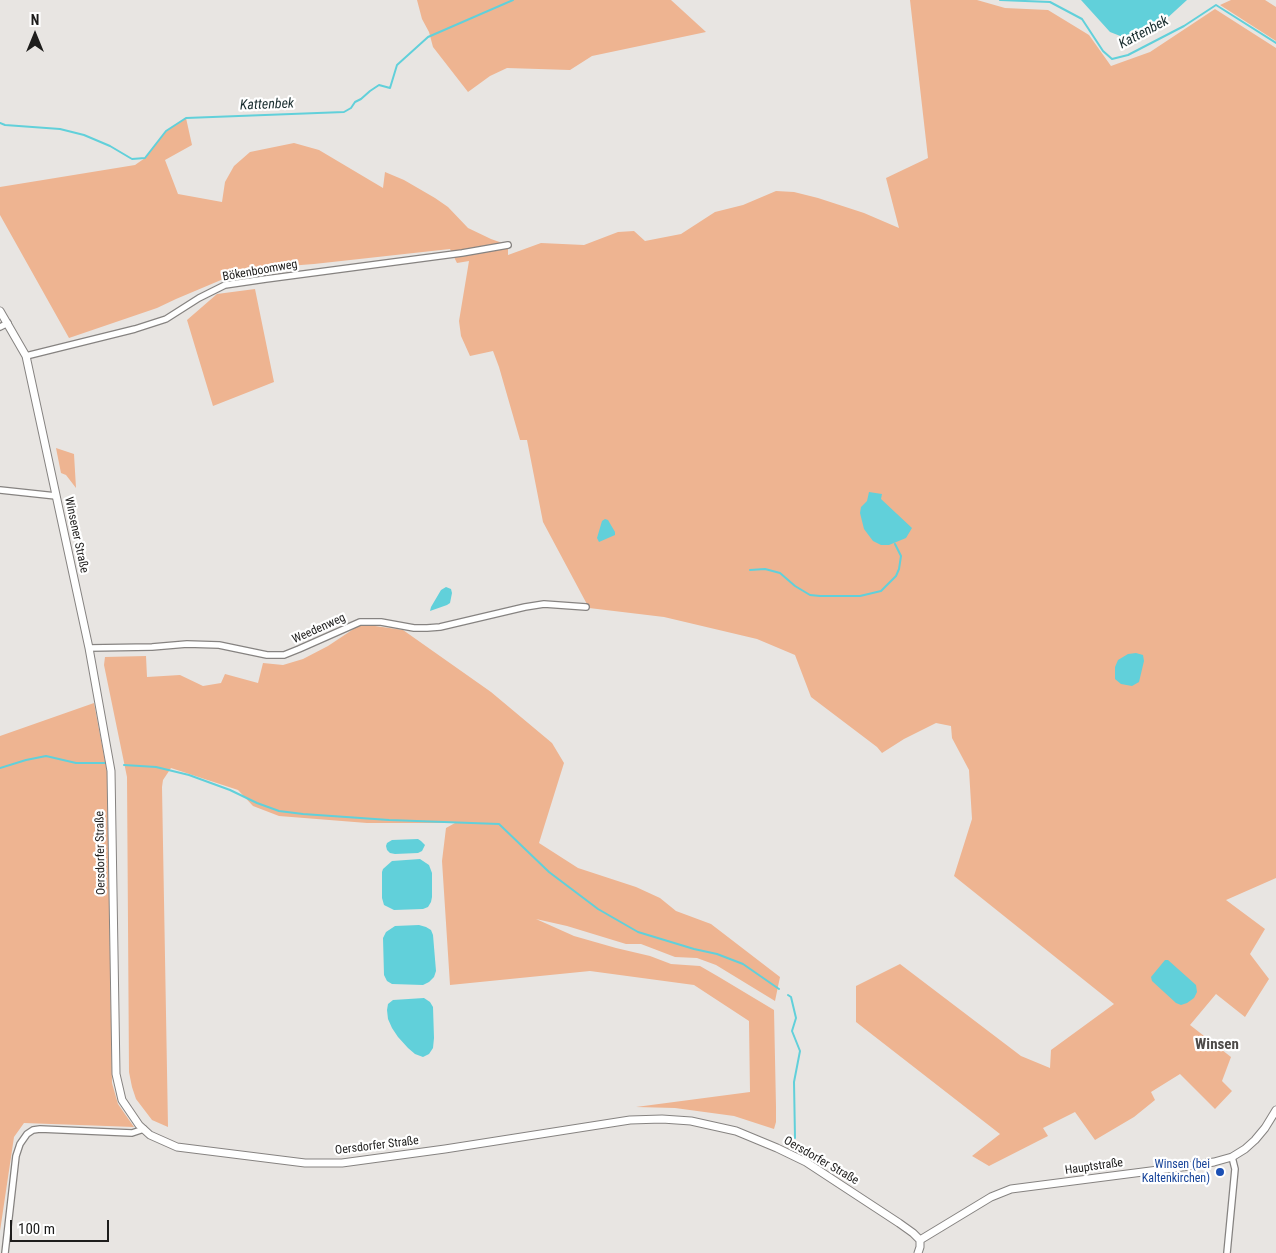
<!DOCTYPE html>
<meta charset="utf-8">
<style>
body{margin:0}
#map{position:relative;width:1276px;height:1253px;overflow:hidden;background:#e8e5e2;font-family:"Roboto Condensed",sans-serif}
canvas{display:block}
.north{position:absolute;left:10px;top:10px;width:50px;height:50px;-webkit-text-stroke:4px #fff;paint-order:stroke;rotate:0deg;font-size:14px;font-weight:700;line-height:20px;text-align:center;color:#1e1d1c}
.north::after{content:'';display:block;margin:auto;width:18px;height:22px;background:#1e1d1c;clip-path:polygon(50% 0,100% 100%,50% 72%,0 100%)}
.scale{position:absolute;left:10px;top:1220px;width:99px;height:22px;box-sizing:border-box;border:2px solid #1e1d1c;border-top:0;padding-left:6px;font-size:15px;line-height:18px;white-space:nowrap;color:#1e1d1c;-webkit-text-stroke:4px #fff;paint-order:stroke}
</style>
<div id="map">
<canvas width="1276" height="1253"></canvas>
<div class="north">N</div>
<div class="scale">100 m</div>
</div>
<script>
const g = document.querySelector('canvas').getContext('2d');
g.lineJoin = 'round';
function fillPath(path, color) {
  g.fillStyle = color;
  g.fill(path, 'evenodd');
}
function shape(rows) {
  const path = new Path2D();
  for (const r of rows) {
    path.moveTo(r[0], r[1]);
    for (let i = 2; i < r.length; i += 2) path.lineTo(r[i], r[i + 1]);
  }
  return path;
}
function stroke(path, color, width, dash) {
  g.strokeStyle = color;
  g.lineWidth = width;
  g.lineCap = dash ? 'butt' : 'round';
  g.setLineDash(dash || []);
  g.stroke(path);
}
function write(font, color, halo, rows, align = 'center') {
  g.font = font + ' "Roboto Condensed",sans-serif';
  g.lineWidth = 4.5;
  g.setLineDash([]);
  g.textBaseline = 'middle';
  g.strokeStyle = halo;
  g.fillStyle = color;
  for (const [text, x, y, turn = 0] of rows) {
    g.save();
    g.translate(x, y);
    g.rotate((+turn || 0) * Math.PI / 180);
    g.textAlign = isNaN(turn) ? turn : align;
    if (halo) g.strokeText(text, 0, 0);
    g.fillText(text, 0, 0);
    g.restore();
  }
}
fillPath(shape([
 [417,0,671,0,706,32,592,56,570,70,507,68,490,76,468,92,433,47,429,32,422,19],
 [910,0,977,0,1005,8,1048,10,1089,35,1111,66,1150,52,1215,9,1276,48,1276,878,1226,900,1265,929,1250,954,1269,979,1245,1017,1216,994,1190,1025,1231,1057,1222,1081,1232,1091,1215,1109,1180,1074,1151,1092,1155,1100,1134,1117,1095,1140,1075,1112,1043,1128,1048,1136,989,1166,972,1156,1000,1134,856,1022,856,986,900,964,1021,1056,1050,1068,1051,1050,1114,1004,954,876,972,819,969,770,952,738,951,726,936,723,904,739,882,753,877,747,811,697,795,655,757,639,664,617,589,608,543,522,527,440,520,440,499,367,493,351,470,356,461,336,459,321,469,261,457,263,450,249,314,264,262,268,221,280,176,299,157,308,69,338,0,215,0,187,135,165,145,158,166,131,186,118,192,145,165,160,178,194,222,202,225,182,234,166,250,152,294,143,319,150,383,188,385,172,404,180,435,198,448,207,468,228,491,239,508,245,508,255,541,243,584,245,618,232,634,231,645,241,681,234,715,212,743,205,776,191,794,192,818,198,864,213,899,228,886,178,928,158],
 [1231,0,1265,0,1276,7,1276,41,1220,5],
 [255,289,274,382,213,406,187,320,217,294],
 [56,448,74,454,76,488,66,475,61,473],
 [361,624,403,630,491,692,552,743,564,763,539,843,578,868,636,887,660,898,676,911,711,924,780,977,775,1001,716,965,697,958,675,957,641,944,626,944,567,926,536,919,574,936,616,948,650,956,671,964,700,966,719,977,774,1010,776,1107,776,1122,774,1129,734,1116,675,1108,636,1107,750,1092,749,1021,694,985,590,971,450,985,442,861,446,828,455,823,367,823,279,816,253,806,238,790,171,768,163,780,162,787,168,1127,152,1120,136,1099,132,1087,129,1072,127,777,104,665,105,657,146,656,147,677,180,675,203,686,221,683,225,674,258,683,263,663,283,665,303,659,328,646],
 [94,703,107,772,112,1083,118,1104,134,1127,24,1123,14,1137,0,1231,0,736]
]), '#eeb491');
fillPath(shape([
 [1081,0,1187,0,1164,21,1128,39,1110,32],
 [869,492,882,494,881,499,912,528,906,538,889,545,881,545,873,541,864,529,860,513,861,507,867,501],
 [605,519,608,520,615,532,615,535,599,542,597,538,602,521],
 [446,587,451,589,452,593,450,603,447,605,430,611,431,607,441,590],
 [1136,653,1143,655,1144,661,1139,682,1132,686,1121,684,1115,679,1115,667,1118,660,1128,654],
 [418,839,421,841,425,845,422,851,418,853,395,854,390,853,387,850,386,846,387,843,392,840],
 [420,859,429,865,432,873,432,897,431,902,428,907,423,909,394,910,384,905,382,898,382,872,383,869,392,861],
 [419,925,426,927,431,930,433,935,436,971,434,977,429,982,423,985,392,984,387,981,384,975,383,938,386,932,395,926],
 [1165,960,1168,960,1196,985,1197,992,1194,998,1187,1003,1181,1005,1176,1003,1152,981,1151,977],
 [424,998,430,1002,433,1007,434,1038,433,1048,429,1054,423,1057,415,1054,408,1048,398,1037,392,1028,388,1019,387,1010,388,1004,393,1000]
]), '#61d0da');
stroke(shape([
 [1000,0,1050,2,1082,19,1103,51,1112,59,1128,55,1184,26,1216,5,1276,43],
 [0,123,5,125,60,129,84,135,110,146,132,159,145,158,166,131,186,118,344,112,351,108,355,102,361,99,370,91,379,85,390,88,397,65,428,37,513,0],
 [750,570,765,569,780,573,795,586,810,595,820,596,860,596,881,591,896,576,899,569,901,556,895,544],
 [124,765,156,767,189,775,230,790,257,803,279,811,303,814,389,820,499,824,549,872,598,909,638,932,694,949,717,954,743,964,779,989],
 [0,768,26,760,46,756,76,763,105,763],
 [788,995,791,997,796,1018,792,1031,800,1051,794,1082,795,1138]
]), '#61d0da', 2);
const minor = shape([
 [0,327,8,323],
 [26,356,135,329,166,319,199,298,225,285,266,279,462,253,508,245],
 [0,490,56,496],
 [89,648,152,647,187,644,219,645,267,655,284,655,299,649,360,622,381,622,414,628,427,628,440,627,525,607,544,604,586,607],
 [5,1253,16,1156,20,1144,27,1134,33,1130,40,1129,132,1133,144,1129],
 [1227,1253,1235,1169,1232,1157]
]);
const tertiary = shape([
 [0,311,26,356,89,648,111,771,116,1074,122,1100,139,1125,150,1135,177,1147,305,1163,342,1163,445,1149,630,1120,662,1119,691,1121,736,1131,777,1148,806,1162,899,1223,913,1233,920,1240],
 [920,1240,991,1197,1011,1189,1197,1165,1214,1162,1232,1157,1245,1149,1255,1140,1265,1128,1276,1110],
 [918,1253,920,1247,920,1240]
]);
stroke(minor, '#868381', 8);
stroke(tertiary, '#868381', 9);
stroke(minor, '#fff', 5.5);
stroke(tertiary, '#fff', 7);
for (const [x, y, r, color] of [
 [1220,1172,5,"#1a4fb4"]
]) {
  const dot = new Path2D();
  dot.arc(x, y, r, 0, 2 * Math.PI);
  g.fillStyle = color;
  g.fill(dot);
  stroke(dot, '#fff', 2);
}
write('12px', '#1e1d1c', '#fff', [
 ["Bökenboomweg",260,271,-10],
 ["Winsener Straße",76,535,78],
 ["Weedenweg",319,629,-24],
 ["Oersdorfer Straße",101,853,-91],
 ["Oersdorfer Straße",377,1146,-7],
 ["Oersdorfer Straße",821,1161,30],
 ["Hauptstraße",1094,1167,-8]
]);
write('12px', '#164399', '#fff', [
 ["Winsen (bei",1210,1165],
 ["Kaltenkirchen)",1210,1179]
], 'right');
write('italic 14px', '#192d2f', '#fff', [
 ["Kattenbek",1144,33,-28],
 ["Kattenbek",267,105,-2]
]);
write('bold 15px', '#4e4b49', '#fff', [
 ["Winsen",1217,1045]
]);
</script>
